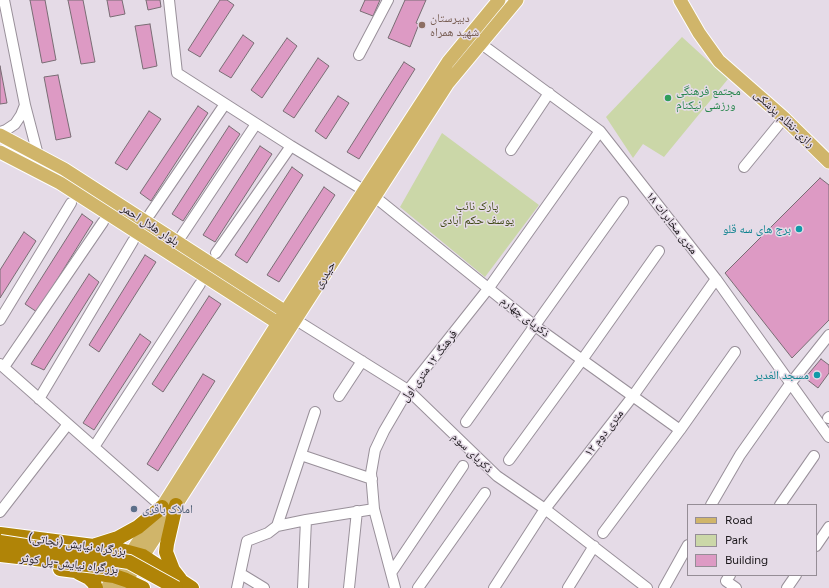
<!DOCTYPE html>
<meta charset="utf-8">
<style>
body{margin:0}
#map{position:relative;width:829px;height:588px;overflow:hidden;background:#e5dbe7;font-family:Figtree,sans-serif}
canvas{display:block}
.legend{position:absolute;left:687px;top:504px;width:130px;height:72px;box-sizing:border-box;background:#e5dbe7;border:1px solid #958d96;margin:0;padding:5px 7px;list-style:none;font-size:12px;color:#1c181c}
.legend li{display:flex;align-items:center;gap:8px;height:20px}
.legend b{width:20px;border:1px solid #958d96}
</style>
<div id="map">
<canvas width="829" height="588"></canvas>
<ul class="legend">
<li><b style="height:5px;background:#d0b56a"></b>Road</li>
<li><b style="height:11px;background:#cbd7a8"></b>Park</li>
<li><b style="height:11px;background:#dd9ac4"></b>Building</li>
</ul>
</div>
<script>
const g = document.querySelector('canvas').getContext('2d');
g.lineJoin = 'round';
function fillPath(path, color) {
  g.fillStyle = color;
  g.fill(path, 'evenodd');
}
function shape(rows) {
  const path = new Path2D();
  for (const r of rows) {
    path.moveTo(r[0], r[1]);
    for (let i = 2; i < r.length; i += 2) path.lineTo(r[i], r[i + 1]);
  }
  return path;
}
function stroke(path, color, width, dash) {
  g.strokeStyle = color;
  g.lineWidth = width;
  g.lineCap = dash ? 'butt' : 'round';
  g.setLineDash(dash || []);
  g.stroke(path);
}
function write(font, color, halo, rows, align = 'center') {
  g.font = font + ' Figtree,"Noto Naskh Arabic",sans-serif';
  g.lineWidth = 3;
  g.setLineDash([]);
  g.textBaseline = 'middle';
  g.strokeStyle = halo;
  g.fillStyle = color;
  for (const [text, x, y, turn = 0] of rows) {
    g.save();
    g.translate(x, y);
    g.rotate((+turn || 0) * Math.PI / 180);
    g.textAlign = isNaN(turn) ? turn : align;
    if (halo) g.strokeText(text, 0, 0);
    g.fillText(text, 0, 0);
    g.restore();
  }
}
fillPath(shape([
 [682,37,728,79,664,157,643,144,633,158,606,117],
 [442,133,539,205,485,277,400,207]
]), '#cbd7a8');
const building = shape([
 [30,0,45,0,56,60,42,63,30,0],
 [68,0,83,0,95,62,81,64,68,0],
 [107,0,122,0,125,14,110,17,107,0],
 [146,0,160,0,161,7,148,10,146,0],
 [220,0,227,0,234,5,200,57,188,50,220,0],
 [365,0,380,0,373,16,360,11,365,0],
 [405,0,426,0,416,23,419,24,410,47,388,38,405,0],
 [150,24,157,66,143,69,135,26,150,24],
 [243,35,254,43,231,78,219,71,243,35],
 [287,38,297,46,262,98,251,90,287,38],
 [318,58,329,66,294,118,283,111,318,58],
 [404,62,415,69,359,159,347,152,404,62],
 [0,66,7,103,0,104,0,66],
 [58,75,71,137,56,140,44,77,58,75],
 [338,96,349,103,326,139,315,131,338,96],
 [198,106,208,113,151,201,140,193,198,106],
 [149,111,161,119,127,170,115,163,149,111],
 [229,126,240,134,183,221,172,214,229,126],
 [260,146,272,154,215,242,203,235,260,146],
 [292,167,303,175,247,263,235,255,292,167],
 [820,178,829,185,829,320,792,358,725,273,820,178],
 [324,187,335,195,279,282,267,275,324,187],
 [82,214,93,222,37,312,25,304,82,214],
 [24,232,36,241,0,298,0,270,24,232],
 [145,255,156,262,99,352,89,345,145,255],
 [89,274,99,282,44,370,31,364,89,274],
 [209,296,221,304,163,392,152,384,209,296],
 [140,334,151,342,94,430,83,423,140,334],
 [821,359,829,365,829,373,818,388,805,378,821,359],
 [203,374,215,381,158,471,147,464,203,374]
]);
fillPath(building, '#dd9ac4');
stroke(building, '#796d74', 1);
const minor = shape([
 [4,0,25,105],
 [169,0,177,73,291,146,375,197,535,326,680,430],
 [480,43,600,131,716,279,829,437],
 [359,55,388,0],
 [0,132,6,130,15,124,21,115,25,105,38,155],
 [511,150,549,93],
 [744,167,784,118],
 [150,214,225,104],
 [182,235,256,124],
 [216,253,291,146],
 [0,320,71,203],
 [296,320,408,390,497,476,545,509,647,588],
 [0,364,162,507],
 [4,367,103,222],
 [339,396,362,361],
 [39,399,133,241],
 [828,418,829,417],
 [466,422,623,202],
 [94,447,200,284],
 [301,455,372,479],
 [509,460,582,360,659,251],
 [711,505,740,455,790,384,829,335],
 [780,505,814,456],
 [0,512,68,424],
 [277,526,315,412],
 [603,533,680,430,735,352],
 [816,546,829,527],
 [391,573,463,466],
 [241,574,264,588],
 [730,575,726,581,736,588],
 [237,588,247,541,268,533,277,526,306,520,374,509],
 [303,588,306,520],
 [349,588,357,511],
 [395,588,374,509,371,473,375,450,384,431,408,390,488,289,600,131],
 [418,588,485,493],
 [494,588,545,509,633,396,716,279],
 [568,588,594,546],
 [664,588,688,545],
 [787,588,796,575]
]);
const major = shape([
 [680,0,699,33,719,61,784,118,829,162],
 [0,135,64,169,292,316],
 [0,152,60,183,284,327],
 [107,588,162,507,278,323,448,62,499,0],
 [116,588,126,580,143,556,448,83,517,0]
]);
const highway = shape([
 [176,505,167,544,166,552,173,570,180,579],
 [0,534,117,549,132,553,143,556,192,588],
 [96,545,118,538,138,527,162,507],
 [60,569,114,576,126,580,143,588],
 [79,573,89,578,94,583,96,588]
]);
stroke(minor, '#99909a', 12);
stroke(major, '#fff', 15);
stroke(highway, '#fff', 16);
stroke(minor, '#fff', 10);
stroke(major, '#d0b56a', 13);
stroke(highway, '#b08407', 14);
const highwayBridge = shape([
 [0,542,129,562,176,588],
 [0,555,105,567]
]);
stroke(highwayBridge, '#fff', 16, []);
stroke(highwayBridge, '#b08407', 14);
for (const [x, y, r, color] of [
 [422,25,4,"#8d6e63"],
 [668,98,4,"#2e9e5b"],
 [799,229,4,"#0f9aa8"],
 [817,375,4,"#0f9aa8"],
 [134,509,4,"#5c6f8a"]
]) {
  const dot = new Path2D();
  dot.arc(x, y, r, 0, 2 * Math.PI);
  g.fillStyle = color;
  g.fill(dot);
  stroke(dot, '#e5dbe7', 1.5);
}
write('12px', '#785e54', '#e5dbe7', [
 ["دبیرستان",430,18],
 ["شهید همراه",430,32]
], 'left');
write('12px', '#27864d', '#e5dbe7', [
 ["مجتمع فرهنگی",676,91],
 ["ورزشی نیکنام",676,105]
], 'left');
write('12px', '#1c181c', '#e5dbe7', [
 ["رازی-نظام پزشکی",784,119,43],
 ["۱۸ متری مخابرات",672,223,52],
 ["بلوار هلال احمر",150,225,33],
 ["حیدری",325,275,-57],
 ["ذکریای چهارم",525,317,38],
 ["فرهنگ ۱۲ متری اول",429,366,-53],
 ["۱۲ متری دوم",604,433,-52],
 ["ذکریای سوم",472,453,44],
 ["بزرگراه نیایش (نجاتی)",77,545,8],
 ["بزرگراه نیایش-پل کوثر",69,564,7]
]);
write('12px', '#3f4914', '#e5dbe7', [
 ["پارک نائب",477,206],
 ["یوسف حکم آبادی",477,220]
]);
write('12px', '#0d838f', '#e5dbe7', [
 ["برج های سه قلو",791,229],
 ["مسجد الغدیر",809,375]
], 'right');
write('12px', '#4e5e75', '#e5dbe7', [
 ["املاک باقری",142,509]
], 'left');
</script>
